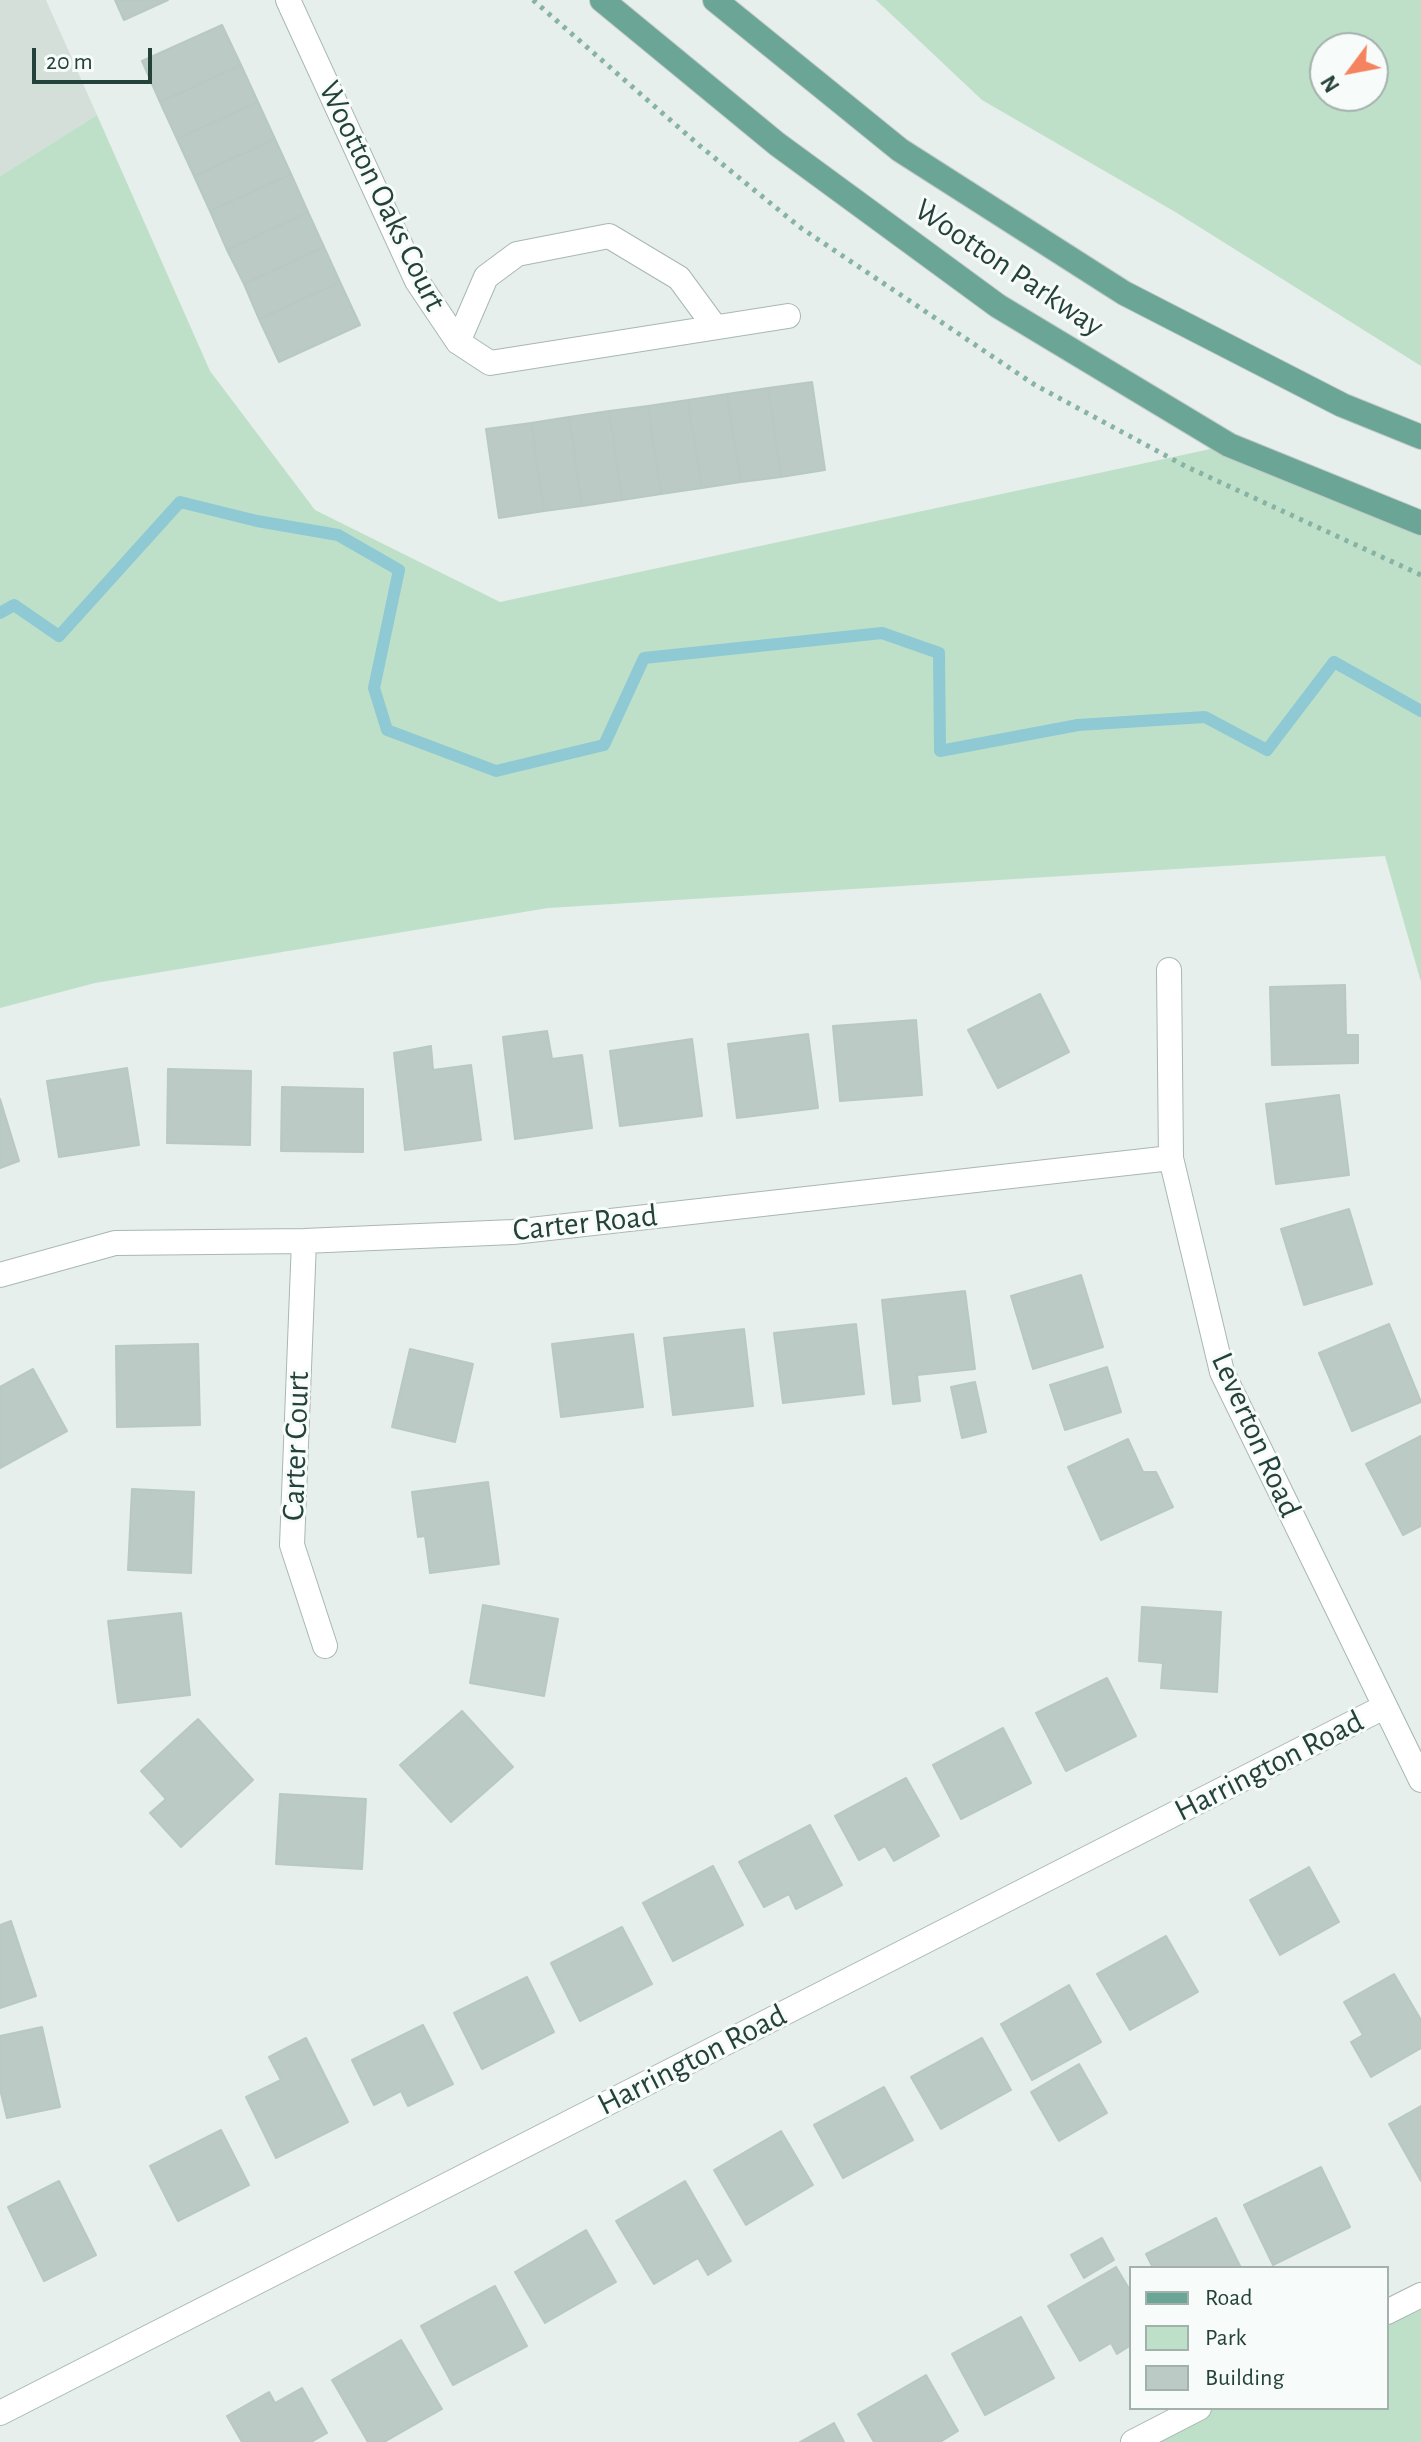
<!DOCTYPE html>
<style>
body{margin:0}
#map{position:relative;width:1421px;height:2442px;overflow:hidden;background:#e6efeb;font-family:"Alegreya Sans",sans-serif}
canvas{display:block}
.legend{position:absolute;left:1129px;top:2266px;width:260px;height:144px;box-sizing:border-box;background:#f7fbf9;border:2px solid #a3b1ad;margin:0;padding:10px 14px;list-style:none;font-size:24px;color:#24423a}
.legend li{display:flex;align-items:center;gap:16px;height:40px}
.legend b{width:40px;border:2px solid #a3b1ad}
.north{position:absolute;left:1309px;top:32px;width:80px;height:80px;box-sizing:border-box;background:#f7fbf9;border:2px solid #a3b1ad;border-radius:50%;rotate:238deg;font-size:22px;font-weight:700;line-height:32px;text-align:center;color:#24423a}
.north::after{content:'';display:block;margin:auto;width:28px;height:36px;background:#f4845f;clip-path:polygon(50% 0,100% 100%,50% 72%,0 100%)}
.scale{position:absolute;left:32px;top:48px;width:120px;height:36px;box-sizing:border-box;border:4px solid #24423a;border-top:0;padding-left:10px;font-size:24px;line-height:28px;white-space:nowrap;color:#24423a;-webkit-text-stroke:6px #f7fbf9;paint-order:stroke}
</style>
<div id="map">
<canvas width="1421" height="2442"></canvas>
<ul class="legend">
<li><b style="height:10px;background:#6aa596"></b>Road</li>
<li><b style="height:22px;background:#bfe0c8"></b>Park</li>
<li><b style="height:22px;background:#bbcac4"></b>Building</li>
</ul>
<div class="north">N</div>
<div class="scale">20 m</div>
</div>
<script>
const g = document.querySelector('canvas').getContext('2d');
g.lineJoin = 'round';
function fillPath(path, color) {
  g.fillStyle = color;
  g.fill(path, 'evenodd');
}
function shape(rows) {
  const path = new Path2D();
  for (const r of rows) {
    path.moveTo(r[0], r[1]);
    for (let i = 2; i < r.length; i += 2) path.lineTo(r[i], r[i + 1]);
  }
  return path;
}
function stroke(path, color, width, dash) {
  g.strokeStyle = color;
  g.lineWidth = width;
  g.lineCap = dash ? 'butt' : 'round';
  g.setLineDash(dash || []);
  g.stroke(path);
}
function write(font, color, halo, rows, align = 'center') {
  g.font = font + ' "Alegreya Sans",sans-serif';
  g.lineWidth = 6;
  g.setLineDash([]);
  g.textBaseline = 'middle';
  g.strokeStyle = halo;
  g.fillStyle = color;
  for (const [text, x, y, turn = 0] of rows) {
    g.save();
    g.translate(x, y);
    g.rotate((+turn || 0) * Math.PI / 180);
    g.textAlign = isNaN(turn) ? turn : align;
    if (halo) g.strokeText(text, 0, 0);
    g.fillText(text, 0, 0);
    g.restore();
  }
}
fillPath(shape([
 [0,0,46,0,97,115,0,176]
]), '#d4dfda');
fillPath(shape([
 [876,0,1421,0,1421,366,1177,213,982,100],
 [1373,48,1373,96,1325,96,1325,48],
 [97,115,210,371,315,510,500,602,1229,445,1421,523,1421,982,1385,856,548,908,95,983,0,1008,0,176],
 [1421,2295,1421,2442,1133,2442,1199,2408,1387,2408,1387,2312]
]), '#bfe0c8');
stroke(shape([
 [0,613,14,605,59,636,180,502,257,521,338,535,399,570,374,688,387,730,496,771,604,745,644,658,882,633,939,653,940,751,1078,725,1205,717,1267,750,1334,662,1421,711]
]), '#8ec9d4', 12);
const building = shape([
 [115,0,168,0,124,20,115,0],
 [222,25,241,65,160,102,142,61,222,25],
 [241,65,258,102,177,139,160,102,241,65],
 [258,102,275,139,194,176,177,139,258,102],
 [275,139,291,174,210,211,194,176,275,139],
 [291,174,308,212,227,250,210,211,291,174],
 [308,212,324,247,244,284,227,250,308,212],
 [324,247,340,282,259,319,244,284,324,247],
 [340,282,360,325,279,362,259,319,340,282],
 [812,382,825,470,781,477,768,388,812,382],
 [768,388,781,477,741,482,727,394,768,388],
 [727,394,741,482,702,488,688,400,727,394],
 [688,400,702,488,661,494,648,406,688,400],
 [648,406,661,494,622,500,609,411,648,406],
 [609,411,622,500,582,506,569,417,609,411],
 [569,417,582,506,544,511,531,423,569,417],
 [531,423,544,511,499,518,486,429,531,423],
 [1345,985,1346,1035,1358,1035,1358,1063,1272,1065,1270,987,1345,985],
 [1040,994,1069,1052,998,1088,968,1030,1040,994],
 [916,1020,922,1095,840,1101,833,1026,916,1020],
 [547,1031,552,1059,582,1055,592,1128,515,1139,503,1037,547,1031],
 [808,1034,818,1108,737,1118,728,1044,808,1034],
 [692,1039,702,1116,620,1126,610,1051,692,1039],
 [431,1046,433,1070,471,1065,481,1140,405,1150,394,1053,431,1046],
 [127,1068,139,1145,59,1157,47,1081,127,1068],
 [168,1069,251,1071,250,1145,167,1143,168,1069],
 [282,1087,363,1089,363,1152,281,1151,282,1087],
 [1339,1095,1349,1175,1276,1184,1266,1104,1339,1095],
 [0,1099,19,1161,0,1168,0,1099],
 [1349,1209,1372,1284,1304,1305,1281,1229,1349,1209],
 [1081,1275,1103,1347,1033,1369,1011,1296,1081,1275],
 [965,1291,975,1369,917,1375,920,1401,893,1404,882,1300,965,1291],
 [856,1324,864,1394,783,1403,774,1333,856,1324],
 [1389,1324,1421,1402,1352,1431,1319,1353,1389,1324],
 [744,1329,753,1406,673,1415,664,1338,744,1329],
 [633,1334,643,1407,561,1417,552,1344,633,1334],
 [198,1344,200,1425,117,1427,116,1346,198,1344],
 [410,1349,473,1364,455,1442,392,1427,410,1349],
 [1107,1367,1121,1412,1065,1430,1050,1385,1107,1367],
 [33,1369,67,1431,0,1468,0,1387,33,1369],
 [975,1382,986,1432,962,1438,951,1387,975,1382],
 [1421,1436,1421,1526,1403,1535,1366,1464,1421,1436],
 [1128,1439,1143,1472,1156,1472,1173,1507,1101,1540,1068,1467,1128,1439],
 [488,1482,499,1564,430,1573,425,1536,418,1537,412,1492,488,1482],
 [132,1489,194,1492,191,1573,128,1570,132,1489],
 [483,1605,558,1619,544,1696,470,1683,483,1605],
 [1142,1607,1221,1612,1217,1692,1161,1688,1163,1663,1139,1661,1142,1607],
 [181,1613,190,1695,118,1703,108,1621,181,1613],
 [1107,1678,1136,1736,1066,1771,1036,1713,1107,1678],
 [462,1711,513,1767,451,1822,400,1765,462,1711],
 [198,1719,253,1780,181,1847,150,1813,166,1799,141,1771,198,1719],
 [1003,1728,1031,1783,961,1819,933,1765,1003,1728],
 [906,1778,939,1836,894,1861,885,1846,859,1860,835,1816,906,1778],
 [280,1794,366,1799,362,1869,276,1864,280,1794],
 [810,1825,842,1885,796,1909,789,1894,764,1907,739,1862,810,1825],
 [713,1866,743,1925,673,1961,643,1903,713,1866],
 [1309,1867,1339,1922,1280,1955,1250,1900,1309,1867],
 [11,1921,36,1996,0,2008,0,1925,11,1921],
 [622,1927,652,1984,580,2021,551,1963,622,1927],
 [1166,1936,1198,1992,1130,2030,1097,1974,1166,1936],
 [1394,1974,1421,2020,1421,2048,1371,2077,1351,2042,1363,2035,1344,2002,1394,1974],
 [527,1977,554,2032,482,2069,454,2013,527,1977],
 [1069,1985,1101,2042,1032,2080,1001,2024,1069,1985],
 [423,2025,453,2084,408,2106,401,2091,374,2105,352,2060,423,2025],
 [42,2027,60,2107,7,2118,0,2089,0,2036,42,2027],
 [306,2038,348,2122,276,2158,246,2097,281,2080,269,2057,306,2038],
 [982,2038,1011,2090,941,2129,911,2077,982,2038],
 [1079,2064,1107,2113,1059,2141,1031,2092,1079,2064],
 [884,2087,913,2140,843,2178,814,2125,884,2087],
 [1421,2106,1421,2181,1389,2124,1421,2106],
 [221,2130,249,2185,178,2221,150,2166,221,2130],
 [781,2131,813,2185,746,2225,714,2170,781,2131],
 [1321,2167,1350,2227,1273,2265,1244,2205,1321,2167],
 [59,2181,96,2255,44,2281,8,2207,59,2181],
 [685,2181,731,2261,708,2275,698,2258,654,2284,616,2221,685,2181],
 [1216,2218,1241,2268,1153,2268,1146,2254,1216,2218],
 [586,2230,616,2282,545,2323,515,2272,586,2230],
 [1102,2238,1114,2260,1084,2278,1071,2255,1102,2238],
 [1116,2267,1131,2292,1131,2345,1117,2354,1111,2343,1080,2361,1048,2306,1116,2267],
 [495,2286,527,2346,453,2385,421,2326,495,2286],
 [1021,2317,1054,2378,985,2415,952,2354,1021,2317],
 [401,2340,442,2409,384,2442,368,2442,332,2380,401,2340],
 [926,2375,958,2431,940,2442,874,2442,858,2414,926,2375],
 [302,2388,327,2433,311,2442,242,2442,227,2416,269,2392,275,2403,302,2388],
 [834,2423,844,2442,800,2442,834,2423]
]);
fillPath(building, '#bbcac4');
stroke(building, '#b8c9c2', 2);
const minor = shape([
 [288,0,417,281,458,342,490,363,788,316],
 [458,342,486,277,517,254,609,236,679,278,715,327],
 [1169,970,1171,1158,1222,1372,1421,1780],
 [304,1241,292,1545,325,1646],
 [0,1275,115,1243,304,1241,513,1232,1171,1158],
 [1387,2312,1421,2295],
 [0,2413,1384,1707],
 [1133,2442,1199,2408]
]);
const major = shape([
 [602,0,777,144,998,306,1229,445,1421,523],
 [715,0,900,150,1124,293,1342,405,1421,437]
]);
stroke(minor, '#a8b8b2', 26);
stroke(major, '#c2cac8', 26);
stroke(shape([
 [533,0,700,146,801,228,1035,385,1185,466,1421,575]
]), '#86b3a5', 5, [4, 6]);
stroke(minor, '#fff', 24);
stroke(major, '#6aa596', 24);
write('32px', '#24423a', '#f7fbf9', [
 ["Wootton Oaks Court",382,196,64],
 ["Wootton Parkway",1009,268,34],
 ["Carter Road",585,1223,-6],
 ["Leverton Road",1256,1435,66],
 ["Carter Court",296,1446,-88],
 ["Harrington Road",1269,1766,-27],
 ["Harrington Road",692,2060,-27]
]);
</script>
